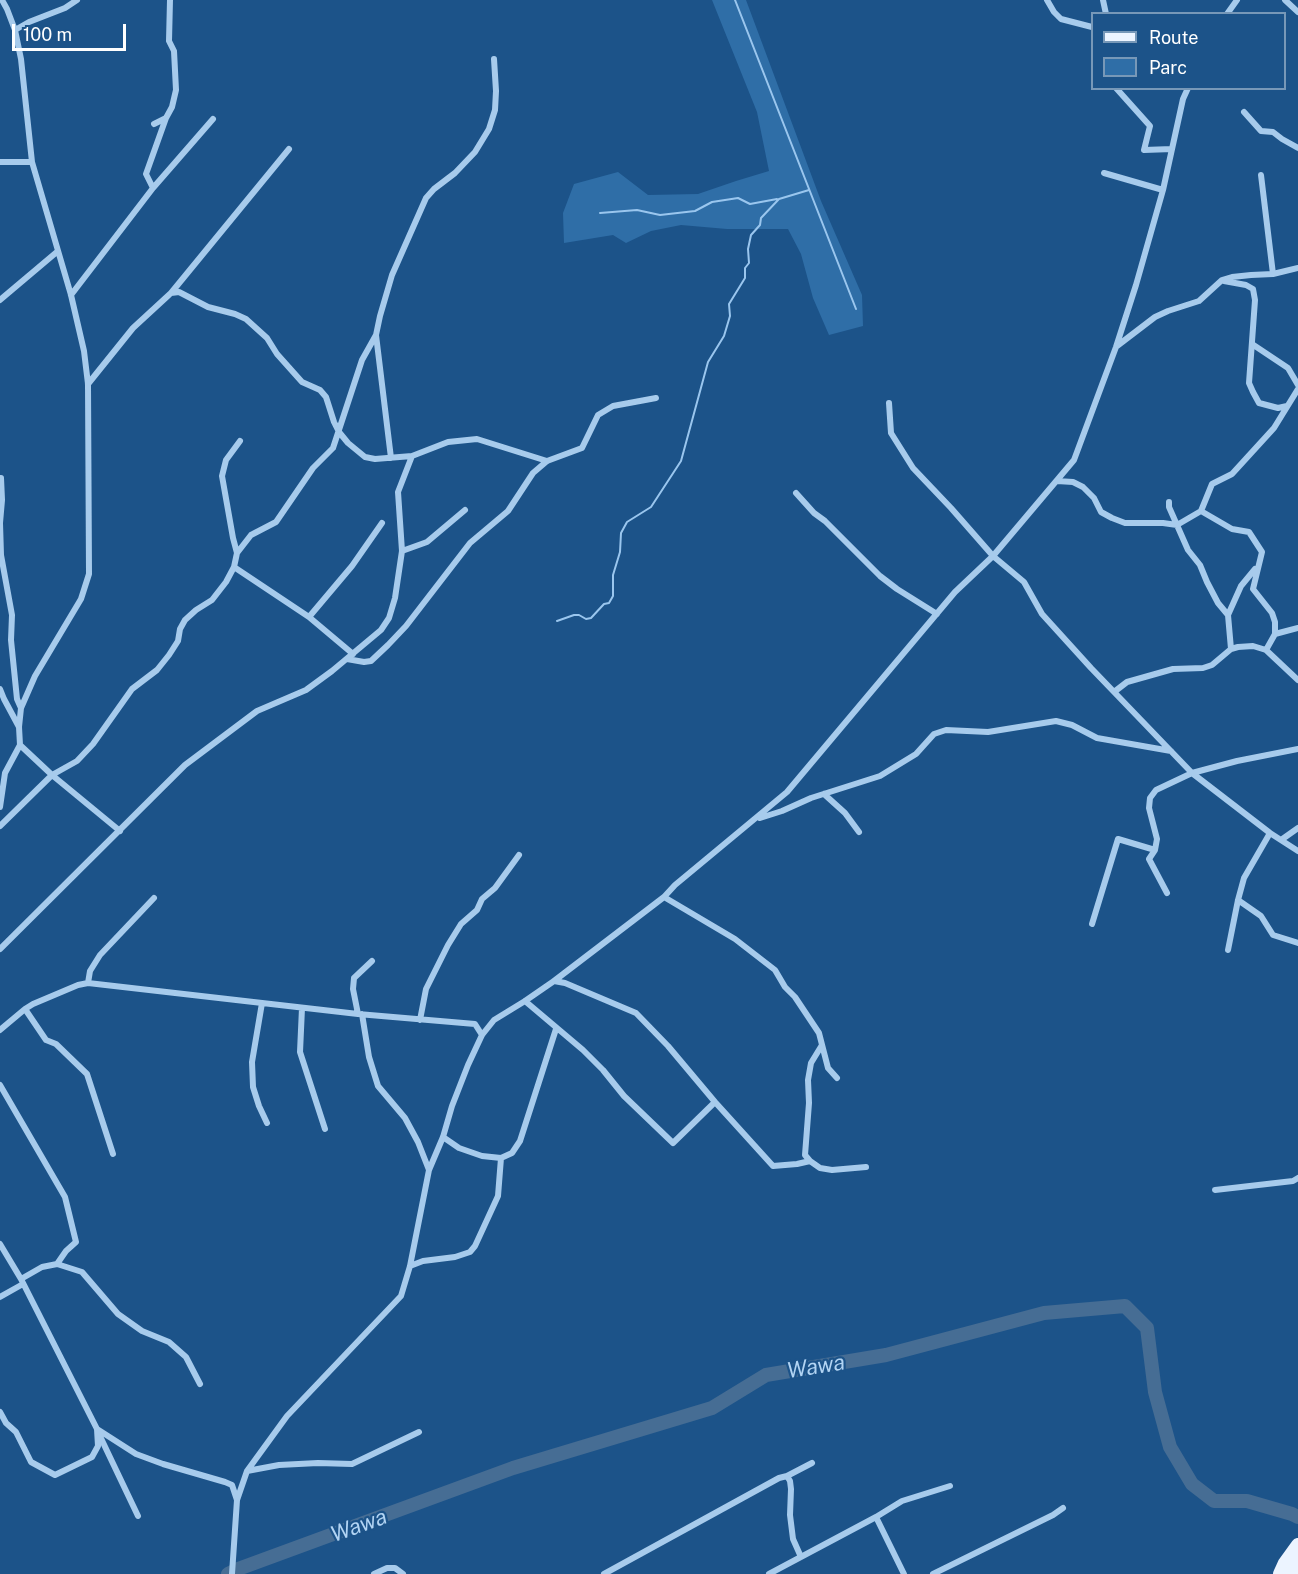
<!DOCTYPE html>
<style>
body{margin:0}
#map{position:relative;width:1298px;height:1574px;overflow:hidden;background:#1c5389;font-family:"Public Sans",sans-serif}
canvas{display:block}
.legend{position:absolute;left:1091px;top:12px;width:195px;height:78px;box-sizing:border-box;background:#1c5389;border:2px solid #7798b8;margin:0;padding:8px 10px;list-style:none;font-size:18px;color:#fff}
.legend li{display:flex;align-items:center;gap:12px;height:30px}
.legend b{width:30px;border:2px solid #7798b8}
.scale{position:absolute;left:12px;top:24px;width:114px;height:27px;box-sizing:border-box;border:3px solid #fff;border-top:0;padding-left:8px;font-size:18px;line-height:21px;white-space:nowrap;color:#fff;-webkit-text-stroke:4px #1c5389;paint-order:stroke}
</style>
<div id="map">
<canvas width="1298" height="1574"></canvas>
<ul class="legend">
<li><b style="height:8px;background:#ecf4ff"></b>Route</li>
<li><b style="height:16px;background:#2f6ea7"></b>Parc</li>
</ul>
<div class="scale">100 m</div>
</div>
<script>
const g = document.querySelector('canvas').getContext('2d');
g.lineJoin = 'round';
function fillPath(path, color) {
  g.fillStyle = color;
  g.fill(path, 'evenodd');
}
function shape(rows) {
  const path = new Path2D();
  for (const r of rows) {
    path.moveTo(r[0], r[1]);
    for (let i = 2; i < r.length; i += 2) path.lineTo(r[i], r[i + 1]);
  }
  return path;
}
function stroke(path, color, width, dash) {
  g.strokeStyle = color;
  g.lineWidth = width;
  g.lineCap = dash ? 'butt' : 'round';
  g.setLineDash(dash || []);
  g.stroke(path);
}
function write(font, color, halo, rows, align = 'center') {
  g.font = font + ' "Public Sans",sans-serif';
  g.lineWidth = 4.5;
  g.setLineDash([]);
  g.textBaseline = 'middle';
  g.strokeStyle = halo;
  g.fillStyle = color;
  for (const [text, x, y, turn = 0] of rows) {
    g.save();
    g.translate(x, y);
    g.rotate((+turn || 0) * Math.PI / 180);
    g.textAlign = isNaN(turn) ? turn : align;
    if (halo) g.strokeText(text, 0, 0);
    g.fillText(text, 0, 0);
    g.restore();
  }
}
fillPath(shape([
 [712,0,746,0,821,201,862,295,863,326,829,335,813,298,801,254,788,229,727,229,681,225,651,231,626,243,613,235,564,243,563,213,574,184,618,172,648,195,698,194,736,181,769,171,757,112]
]), '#2f6ea7');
stroke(shape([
 [735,0,856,309],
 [600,213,637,210,660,215,695,211,712,202,738,198,750,204,777,199],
 [557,621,574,615,579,615,586,619,591,618,604,604,609,603,613,596,613,575,620,552,621,533,627,522,651,507,681,461,708,362,724,336,730,316,729,304,745,278,745,268,749,263,748,249,751,235,760,225,761,218,779,199,809,190]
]), '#9ac6ee', 2);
stroke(shape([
 [228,1574,238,1569,513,1468,712,1408,766,1375,886,1355,1044,1313,1125,1306,1147,1328,1155,1392,1170,1447,1192,1484,1214,1501,1247,1501,1292,1514,1298,1517]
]), '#466d94', 14);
stroke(shape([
 [1047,0,1054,12,1061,19,1092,27],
 [1103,0,1106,14],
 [1285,0,1298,12],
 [1227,14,1237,0],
 [15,30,29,22,65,8,77,0],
 [1116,88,1150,126,1144,150,1172,149],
 [1244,112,1261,131,1273,132,1282,139,1298,148],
 [154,124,166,118,172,107,176,90,174,51,169,41,170,0],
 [0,162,32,162],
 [1104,173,1163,190],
 [1261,175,1273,274],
 [153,188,146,174,166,118],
 [1224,281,1246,285,1253,289,1255,300,1249,383,1253,392,1259,403,1278,408,1287,406],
 [171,293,289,149],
 [71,295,153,188,213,119],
 [0,300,58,251],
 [376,335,391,458],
 [1252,344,1288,368,1298,385],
 [1117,346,1155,317,1168,311,1199,301,1222,280,1232,277,1251,275,1273,274,1298,268],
 [88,384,133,328,171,293,179,292,208,307,235,314,246,319,267,338,277,354,302,382,320,390,326,397,334,422,339,432,348,443,365,457,375,459,412,456,448,442,477,439,547,461],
 [889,403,891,433,913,468,951,508,993,556,1024,582,1042,614,1091,668,1192,773,1270,833,1298,851],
 [1,478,2,500,0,523,1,555,12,615,11,640,17,699,21,708],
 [1057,481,1073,482,1083,487,1094,498,1101,512,1112,518,1125,523,1163,523,1177,525,1201,511,1212,484,1232,474,1274,428,1298,389],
 [796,493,814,513,825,521,880,576,897,589,937,614],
 [1169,502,1169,507,1188,550,1200,565,1207,582,1218,603,1228,615],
 [1201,511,1232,529,1249,532,1262,552,1253,589,1272,613,1275,622,1275,634],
 [402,551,427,542,465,510],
 [237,553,233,538,222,476,226,460,240,441],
 [234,567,309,617,353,654],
 [309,617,352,566,382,523],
 [1231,649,1228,615,1241,586,1255,569],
 [1266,650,1275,634,1298,628],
 [347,659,364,662,371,661,388,645,406,626,470,543,508,511,533,473,547,461,582,448,598,415,613,406,656,398],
 [0,689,4,699,19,727],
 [1114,692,1127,682,1173,669,1203,668,1212,665,1231,649,1238,647,1253,646,1266,650,1298,680],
 [20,745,52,775,120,831],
 [824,794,845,813,859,832],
 [0,807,5,773,20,745,19,727,21,708,35,676,81,599,89,574,88,384,84,351,71,295,32,162,21,59,15,30,7,9,2,0],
 [760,818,782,811,811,798,880,776,916,754,934,734,946,730,988,732,1056,721,1072,725,1097,738,1171,751],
 [0,826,52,775,77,761,93,744,132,689,157,670,169,655,178,641,180,629,185,620,196,610,212,600,226,582,234,567,237,553,251,535,276,522,313,468,333,448,362,360,376,335,380,316,392,275,426,198,434,189,455,173,475,152,489,129,495,110,496,91,494,59],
 [1281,840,1298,828],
 [1167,893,1149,859,1155,850,1157,839,1149,808,1150,798,1156,790,1192,773,1237,761,1298,749],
 [664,897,735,939,775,970,785,987,795,997,819,1033,828,1068,837,1078],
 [1238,900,1261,916,1273,935,1298,943],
 [1092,924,1118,839,1155,850],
 [0,949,185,765,257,711,306,690,332,671,381,630,389,618,395,598,402,551,398,492,412,456],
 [1228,950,1238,900,1244,878,1270,833],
 [554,981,565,983,636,1013,668,1046,715,1102,773,1166,797,1164,810,1161],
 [88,983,90,971,100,955,154,898],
 [525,1001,583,1050,603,1070,624,1096,673,1143,715,1102],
 [262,1003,252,1062,253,1087,259,1106,267,1123],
 [302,1008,300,1052,325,1129],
 [25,1009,46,1040,56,1044,87,1074,113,1154],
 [358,1014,353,989,354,978,372,961],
 [362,1014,369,1057,378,1086,405,1118,418,1142,429,1170],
 [420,1020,426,989,448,945,461,924,477,910,482,899,495,888,519,855],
 [0,1030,25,1009,33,1004,78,985,88,983,358,1014,475,1024,482,1035],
 [822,1045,811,1063,808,1080,809,1103,805,1155,810,1161,820,1168,832,1170,866,1167],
 [0,1085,65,1197,76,1242,66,1251,57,1264],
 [443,1137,459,1148,482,1156,501,1158,512,1153,520,1141,556,1029],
 [1215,1190,1293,1181,1298,1178],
 [0,1244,21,1279,97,1429,98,1446,92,1457,55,1475,31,1462,16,1432,6,1423,0,1412],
 [410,1266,423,1261,455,1257,470,1252,475,1246,498,1196,501,1158],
 [21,1279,42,1267,57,1264,82,1272,118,1314,142,1331,169,1342,186,1357,200,1384],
 [0,1297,23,1284],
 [97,1429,136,1454,163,1464,225,1482,232,1485,237,1500],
 [98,1432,138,1516],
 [247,1471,279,1465,318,1463,352,1464,419,1432],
 [787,1476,790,1481,791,1489,790,1515,793,1539,801,1557],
 [876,1517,904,1574],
 [232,1574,237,1500,247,1471,287,1416,401,1296,410,1266,429,1170,443,1137,452,1106,468,1065,482,1035,494,1020,525,1001,554,981,664,897,675,885,787,792,955,592,993,556,1074,460,1116,347,1136,285,1163,190,1183,99,1188,88],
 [374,1574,387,1568,395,1568,403,1574],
 [604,1574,779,1478,787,1476,812,1463],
 [769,1574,876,1517,902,1501,950,1486],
 [933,1574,1053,1515,1063,1508]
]), '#a7cbec', 6);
stroke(shape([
 [1280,1574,1285,1563,1298,1545],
 [1290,1574,1298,1563]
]), '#ecf4ff', 14);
write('italic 22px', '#b2d4f3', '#1c5389', [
 ["Wawa",816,1367,-9],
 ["Wawa",359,1526,-20]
]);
</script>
